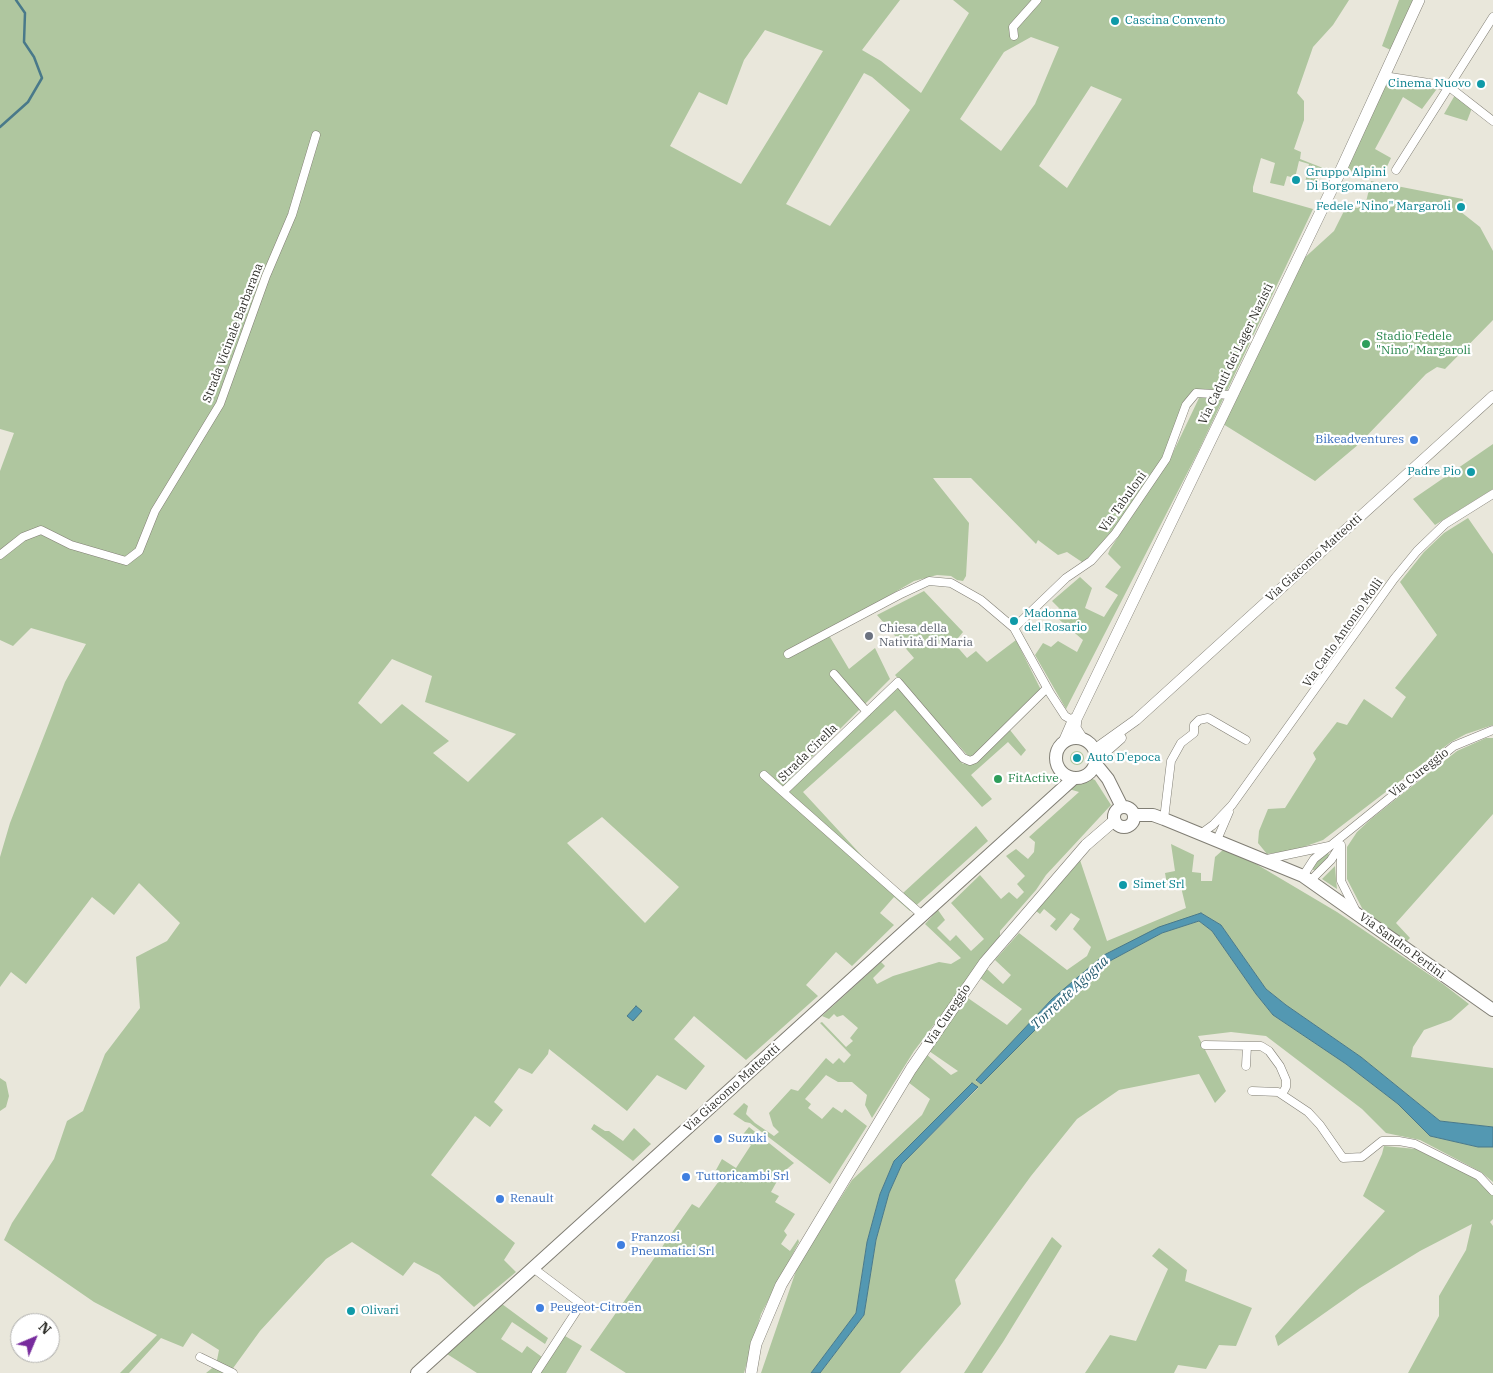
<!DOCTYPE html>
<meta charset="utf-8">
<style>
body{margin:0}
#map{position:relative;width:1493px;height:1373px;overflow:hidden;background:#e9e7db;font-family:"IBM Plex Serif",serif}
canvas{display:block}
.north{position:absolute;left:10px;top:1313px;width:50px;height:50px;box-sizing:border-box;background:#fff;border:1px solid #adadab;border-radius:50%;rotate:45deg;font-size:14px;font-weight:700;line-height:20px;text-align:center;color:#31312c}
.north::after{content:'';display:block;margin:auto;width:18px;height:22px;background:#772b9d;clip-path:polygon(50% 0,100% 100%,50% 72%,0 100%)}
</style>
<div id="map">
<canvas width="1493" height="1373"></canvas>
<div class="north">N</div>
</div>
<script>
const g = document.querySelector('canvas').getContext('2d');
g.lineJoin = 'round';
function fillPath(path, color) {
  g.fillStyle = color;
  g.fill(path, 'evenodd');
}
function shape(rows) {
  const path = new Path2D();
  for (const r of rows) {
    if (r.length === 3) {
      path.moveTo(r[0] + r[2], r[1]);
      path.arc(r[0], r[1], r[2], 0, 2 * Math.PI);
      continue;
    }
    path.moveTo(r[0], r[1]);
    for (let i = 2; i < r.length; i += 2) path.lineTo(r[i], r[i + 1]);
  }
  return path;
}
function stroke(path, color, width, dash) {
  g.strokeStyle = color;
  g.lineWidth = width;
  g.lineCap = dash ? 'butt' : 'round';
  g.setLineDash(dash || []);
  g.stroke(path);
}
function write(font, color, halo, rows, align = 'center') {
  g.font = font + ' "IBM Plex Serif",serif';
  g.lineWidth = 4.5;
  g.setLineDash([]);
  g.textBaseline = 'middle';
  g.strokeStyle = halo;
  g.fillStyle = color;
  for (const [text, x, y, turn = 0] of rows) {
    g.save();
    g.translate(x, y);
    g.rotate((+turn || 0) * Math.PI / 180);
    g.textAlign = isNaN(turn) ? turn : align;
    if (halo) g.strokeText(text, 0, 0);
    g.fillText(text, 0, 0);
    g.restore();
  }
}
fillPath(shape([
 [0,0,900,0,862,50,881,61,921,93,969,13,953,0,1349,0,1333,25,1313,47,1297,93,1304,101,1304,120,1294,149,1301,152,1300,159,1323,168,1316,183,1305,183,1309,164,1299,161,1295,178,1287,176,1284,186,1270,183,1275,163,1261,158,1253,187,1253,192,1313,209,1198,452,1066,709,1035,655,1043,643,1051,647,1058,641,1077,652,1083,640,1055,616,1059,608,1052,601,1080,577,1092,588,1085,608,1104,617,1118,595,1105,587,1121,567,1108,554,1110,549,1169,461,1199,398,1192,393,1174,427,1163,460,1114,531,1085,564,1067,552,1058,555,1038,540,1036,544,971,478,933,478,969,523,966,576,963,581,957,580,951,576,937,575,914,581,827,632,849,669,875,648,890,679,790,779,794,782,898,688,963,764,970,758,895,675,914,658,877,615,924,591,963,632,954,643,967,658,976,651,987,662,1016,640,1042,692,1006,725,1026,750,1021,756,1008,742,971,775,992,799,982,807,895,710,803,792,888,884,903,893,976,826,988,841,910,911,894,897,880,913,894,925,852,966,836,952,806,985,818,996,746,1060,694,1016,674,1039,705,1066,686,1090,657,1075,627,1111,549,1049,548,1054,532,1074,519,1068,494,1102,503,1110,490,1127,475,1116,431,1175,515,1243,504,1260,516,1272,474,1307,439,1275,414,1262,403,1276,352,1242,326,1259,260,1331,231,1371,233,1373,206,1373,216,1365,219,1350,192,1333,183,1347,161,1338,129,1373,120,1373,157,1335,94,1302,4,1240,12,1223,54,1159,67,1121,83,1111,105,1054,140,1008,136,957,167,941,180,923,139,883,114,915,92,897,26,984,11,972,0,987,0,857,10,823,65,682,86,644,31,628,13,646,0,640,0,471,14,433,0,429],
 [765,30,823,51,741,184,670,146,699,92,727,105,744,60],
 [1031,37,1059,47,1035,104,1001,151,960,119,1004,52],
 [864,73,872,77,910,110,830,226,786,204],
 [1091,86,1122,99,1067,188,1039,166],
 [392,659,432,676,425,702,516,734,468,782,433,753,449,741,402,704,381,724,358,703],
 [602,817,679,887,645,923,567,843],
 [1399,0,1416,0,1393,51,1382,46],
 [1388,81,1439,86,1422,109,1403,97,1375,149,1391,158,1382,177,1352,172,1347,166],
 [1455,95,1472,108,1467,121,1444,114],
 [1371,181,1463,199,1461,212,1480,227,1493,251,1493,320,1445,369,1437,367,1426,374,1359,444,1315,481,1223,424,1301,261,1334,231,1346,207,1358,208,1366,202],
 [1493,444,1493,489,1435,525,1413,499],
 [1468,518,1493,554,1493,725,1466,734,1451,742,1323,840,1295,850,1267,854,1258,843,1259,831,1268,809,1285,808,1316,759,1313,753,1337,722,1347,725,1364,699,1392,718,1406,697,1395,688,1437,635,1400,582,1424,552,1444,533],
 [1486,738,1493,738,1493,814,1396,923,1410,938,1406,942,1363,910,1347,879,1347,847,1357,832,1371,819,1401,795,1457,751],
 [1077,758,7],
 [1088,777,1095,780,1111,805,1046,875,1036,890,1000,931,1000,937,914,1051,872,1118,865,1105,867,1095,852,1082,838,1082,826,1075,805,1099,811,1104,808,1108,822,1119,833,1107,842,1113,845,1109,867,1126,830,1184,750,1123,745,1122,733,1114,744,1103,748,1106,746,1114,755,1123,774,1136,779,1132,773,1126,769,1113,791,1089,798,1091,826,1058,833,1064,839,1058,844,1063,851,1055,820,1023,822,1022,846,1047,853,1041,850,1038,858,1028,843,1015,837,1017,834,1014,829,1019,822,1016,881,962,885,966,873,978,877,984,893,976,939,962,951,964,961,958,925,924,938,910,945,920,937,928,950,941,956,935,971,951,984,939,951,903,980,875,1001,899,1009,892,1017,899,1024,892,1017,884,1025,876,1006,856,1016,849,1028,859,1034,852,1035,842,1029,837,1079,792,1069,789,1080,779],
 [1171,844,1194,855,1192,872,1201,873,1201,881,1212,881,1215,857,1224,849,1251,861,1337,912,1443,984,1469,1004,1451,1020,1424,1030,1413,1047,1411,1057,1493,1068,1493,1127,1440,1121,1361,1057,1286,1005,1266,989,1221,925,1201,913,1104,955,1052,999,976,1081,981,1084,1060,1005,1108,962,1162,933,1199,921,1212,931,1256,994,1273,1015,1346,1064,1398,1104,1430,1136,1478,1147,1493,1147,1493,1182,1481,1172,1420,1140,1386,1133,1362,1109,1266,1036,1231,1032,1198,1036,1226,1091,1215,1103,1199,1074,1119,1090,1077,1119,1031,1176,955,1280,961,1304,900,1373,820,1373,864,1315,876,1240,889,1193,902,1164,978,1088,972,1083,894,1161,880,1194,867,1242,856,1313,811,1373,761,1373,798,1265,852,1180,922,1115,930,1099,908,1082,926,1054,951,1075,958,1071,929,1051,965,996,1007,1025,1022,1009,980,978,987,969,1003,984,1011,975,995,960,1019,933,1067,970,1087,956,1091,947,1073,929,1080,919,1071,913,1056,931,1050,926,1056,919,1044,909,1040,914,1036,911,1080,860,1107,941,1186,908,1181,887,1168,890,1165,873,1175,871],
 [1328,851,1329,856,1316,870,1313,870,1313,866],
 [1335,866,1336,879,1337,889,1322,879],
 [0,1078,6,1082,9,1096,6,1107,0,1111],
 [594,1124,605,1131,609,1131,623,1141,634,1128,651,1144,633,1161,591,1129],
 [749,1127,794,1163,781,1174,771,1192,779,1196,775,1202,795,1214,784,1231,787,1235,781,1244,790,1251,798,1239,799,1242,761,1314,744,1373,626,1373,590,1350,692,1204,699,1208,722,1177,716,1170,722,1159,736,1168,751,1145,740,1138],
 [1384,1146,1416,1149,1475,1178,1493,1195,1493,1219,1490,1222,1493,1226,1493,1373,1408,1373,1439,1316,1439,1296,1466,1250,1472,1224,1420,1251,1360,1288,1278,1346,1275,1336,1385,1211,1363,1196,1382,1154],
 [1052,1237,1062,1246,1003,1342,982,1373,964,1373],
 [1159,1248,1187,1270,1185,1281,1252,1308,1236,1346,1219,1345,1206,1369,1178,1365,1174,1373,1085,1373,1110,1335,1136,1341,1168,1269,1152,1256],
 [502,1304,548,1338,545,1344,512,1322,501,1339,522,1353,527,1346,542,1357,533,1373,477,1373,447,1354],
 [560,1333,582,1346,566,1373,536,1373]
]), '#afc69f');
const water = shape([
 [1201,913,1221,925,1266,989,1286,1005,1361,1057,1440,1121,1493,1127,1493,1147,1478,1147,1430,1136,1398,1104,1346,1064,1273,1015,1256,994,1212,931,1199,921,1162,933,1108,962,1060,1005,981,1084,976,1080,1052,999,1104,955,1159,927,1201,913],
 [636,1006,642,1011,633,1021,627,1016,636,1006],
 [972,1083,978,1087,902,1164,889,1193,876,1240,864,1315,820,1373,811,1373,856,1313,867,1242,880,1194,894,1161,972,1083]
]);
fillPath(water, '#5398b2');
stroke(water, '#49798a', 1);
stroke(shape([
 [0,127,28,102,42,78,34,57,24,42,25,13,16,0]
]), '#49798a', 2.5);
const minor = shape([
 [1014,36,1013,27,1037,0],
 [1384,76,1448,86,1493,121],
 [1396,170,1493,17],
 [0,555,23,537,41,530,71,545,126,561,139,551,155,511,220,404,266,276,292,215,316,135],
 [1014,628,1066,578,1091,561,1115,534,1166,459,1186,405,1196,393,1231,395],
 [788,654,899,595,929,581,951,583,981,600,1014,628,1050,693,1065,716,1072,720],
 [834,674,867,712],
 [764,775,783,792,898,682,963,758,970,761,975,759,1047,688],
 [783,792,922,915],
 [1164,819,1171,761,1181,743,1194,733,1194,725,1199,720,1208,718,1246,740],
 [1202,833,1213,825,1232,805,1394,579,1417,551,1445,524,1493,494],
 [1217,840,1229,812],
 [1341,845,1341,881,1355,909],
 [1267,859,1329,846],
 [1303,876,1314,859,1454,746,1493,730],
 [1310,881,1331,860,1340,846],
 [1205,1045,1261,1046,1269,1051,1280,1066,1286,1080,1286,1087,1282,1094],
 [1246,1066,1247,1046],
 [1252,1091,1278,1092,1308,1112,1320,1125,1343,1158,1362,1157,1382,1141,1399,1141,1415,1144,1479,1176,1493,1191],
 [533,1268,581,1304,536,1373],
 [200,1357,233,1373]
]);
const tertiary = shape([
 [1094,750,1136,720,1493,396],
 [1096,760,1121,738]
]);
const secondary = shape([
 [1082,739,1075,728,1076,719,1340,172,1419,0],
 [1064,742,1074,719],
 [751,1373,756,1344,781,1285,911,1069,985,962,1086,845,1115,820]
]);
const primary = shape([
 [1076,758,20],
 [1095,763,1108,779,1122,807],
 [1124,817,10],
 [1134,815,1153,815,1164,819,1303,876,1493,1010],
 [417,1373,1074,778]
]);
stroke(minor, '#807e74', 9);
stroke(tertiary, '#807e74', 11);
stroke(secondary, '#807e74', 12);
stroke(primary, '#807e74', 14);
stroke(minor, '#fff', 8);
stroke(tertiary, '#fff', 10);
stroke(secondary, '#fff', 11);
stroke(primary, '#fff', 12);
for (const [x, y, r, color] of [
 [1115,21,5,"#0f9aa8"],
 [1481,84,5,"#0f9aa8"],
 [1296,180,5,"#0f9aa8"],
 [1461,207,5,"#0f9aa8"],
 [1366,344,5,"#2e9e5b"],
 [1414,440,5,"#3f7fe0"],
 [1471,472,5,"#0f9aa8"],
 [1014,621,5,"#0f9aa8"],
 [869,636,5,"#6b7280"],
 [1077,758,5,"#0f9aa8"],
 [998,779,5,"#2e9e5b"],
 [1123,885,5,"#0f9aa8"],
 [718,1139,5,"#3f7fe0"],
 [686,1177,5,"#3f7fe0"],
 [500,1199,5,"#3f7fe0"],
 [621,1245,5,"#3f7fe0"],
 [540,1308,5,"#3f7fe0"],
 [351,1311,5,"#0f9aa8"]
]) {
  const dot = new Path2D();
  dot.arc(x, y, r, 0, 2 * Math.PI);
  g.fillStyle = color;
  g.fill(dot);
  stroke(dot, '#fff', 2);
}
write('12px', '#0d838f', '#fff', [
 ["Cascina Convento",1125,21],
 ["Cinema Nuovo",1471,84,"right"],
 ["Gruppo Alpini",1306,173],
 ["Di Borgomanero",1306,187],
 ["Fedele \"Nino\" Margaroli",1451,207,"right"],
 ["Padre Pio",1461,472,"right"],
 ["Madonna",1024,614],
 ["del Rosario",1024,628],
 ["Auto D'epoca",1087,758],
 ["Simet Srl",1133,885],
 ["Olivari",361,1311]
], 'left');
write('12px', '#31312c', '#fff', [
 ["Strada Vicinale Barbarana",233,333,-69],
 ["Via Caduti dei Lager Nazisti",1236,354,-64],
 ["Via Tabuloni",1123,502,-54],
 ["Via Giacomo Matteotti",1314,558,-42],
 ["Via Carlo Antonio Molli",1343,633,-55],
 ["Strada Cirella",808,753,-44],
 ["Via Cureggio",1419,773,-38],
 ["Via Sandro Pertini",1402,946,36],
 ["Via Cureggio",948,1015,-56],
 ["Via Giacomo Matteotti",732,1088,-42]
]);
write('12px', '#27864d', '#fff', [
 ["Stadio Fedele",1376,337],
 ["\"Nino\" Margaroli",1376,351],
 ["FitActive",1008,779]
], 'left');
write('12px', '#366cbe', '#fff', [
 ["Bikeadventures",1404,440,"right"],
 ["Suzuki",728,1139],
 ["Tuttoricambi Srl",696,1177],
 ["Renault",510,1199],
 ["Franzosi",631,1238],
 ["Pneumatici Srl",631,1252],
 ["Peugeot-Citroën",550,1308]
], 'left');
write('12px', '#5b616d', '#fff', [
 ["Chiesa della",879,629],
 ["Natività di Maria",879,643]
], 'left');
write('italic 14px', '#255c70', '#fff', [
 ["Torrente Agogna",1070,993,-43]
]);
</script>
